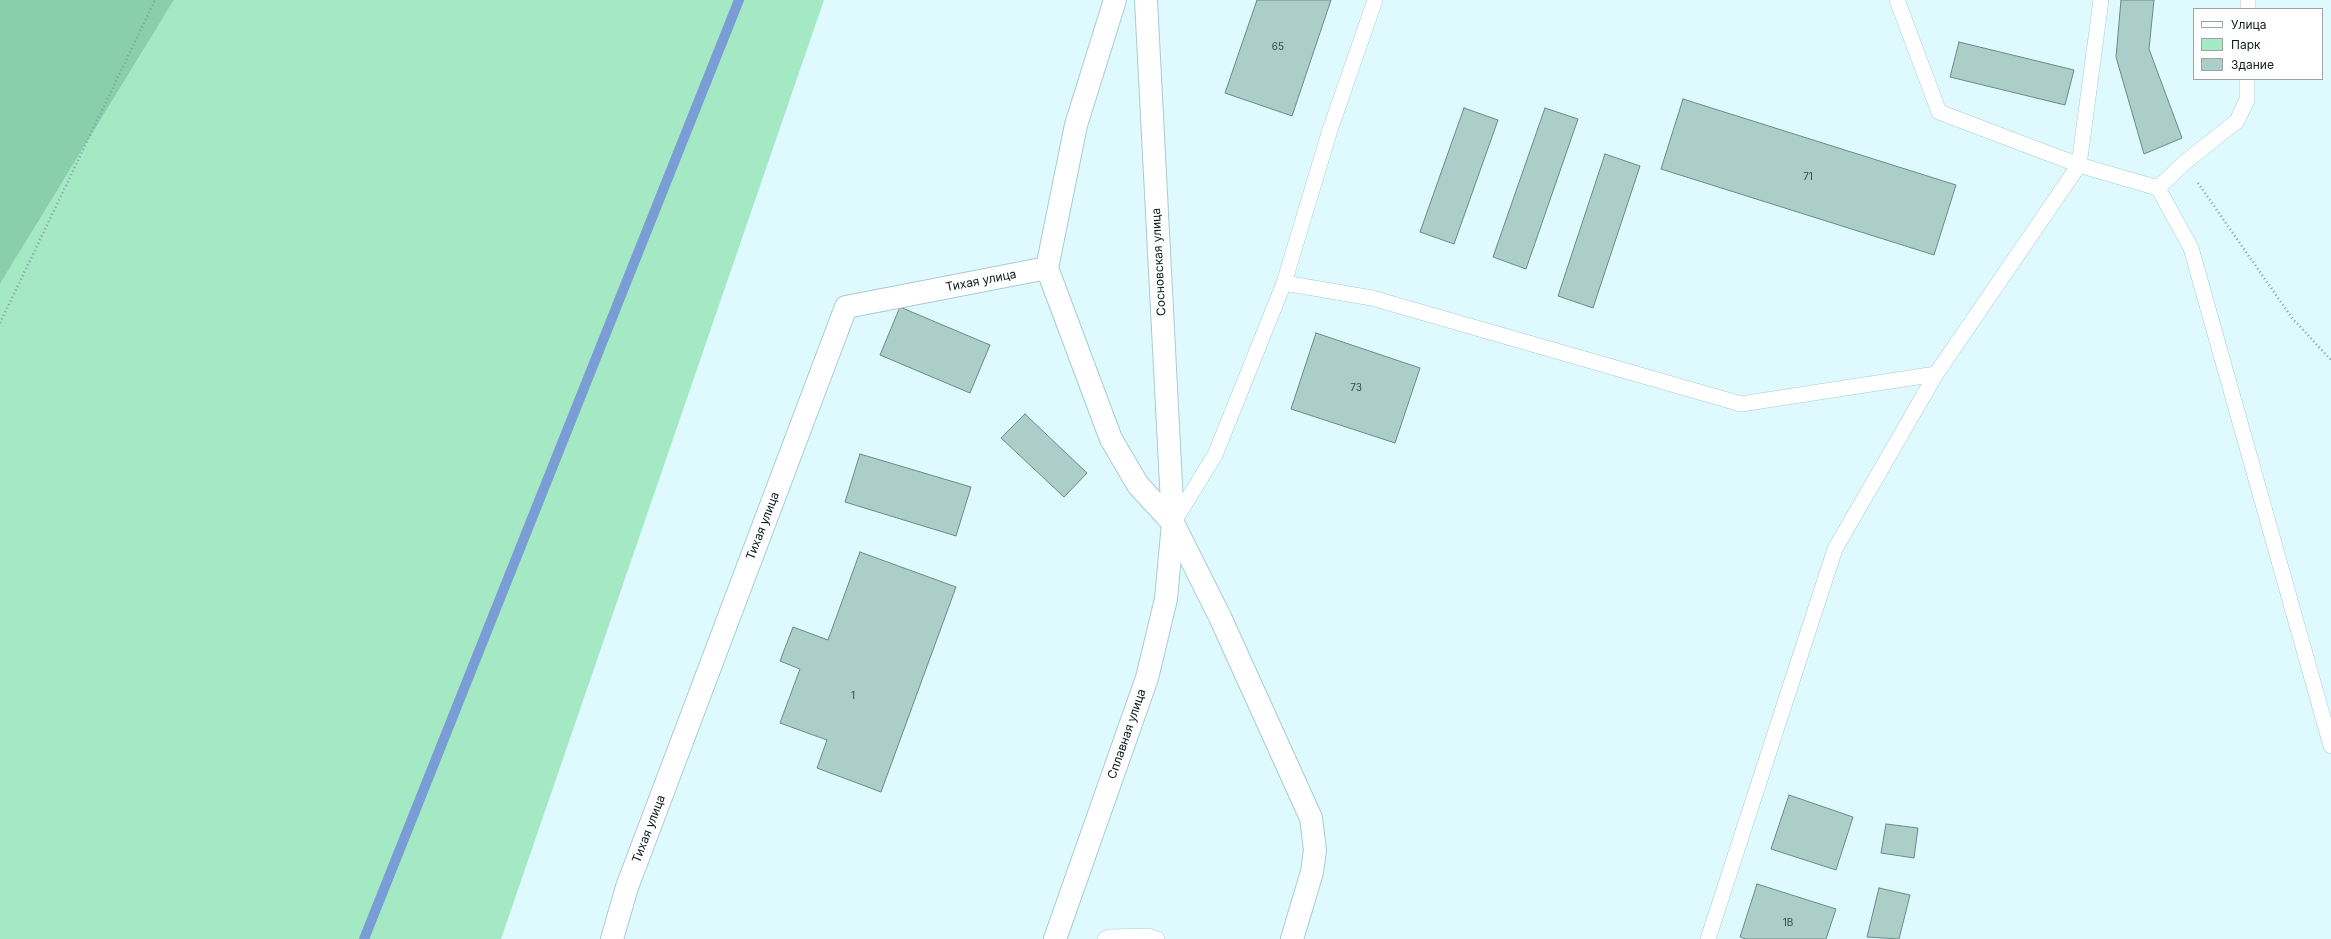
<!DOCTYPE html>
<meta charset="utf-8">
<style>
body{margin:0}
#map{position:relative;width:2331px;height:939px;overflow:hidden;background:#defaff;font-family:Inter,sans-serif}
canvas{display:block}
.legend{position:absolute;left:2193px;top:8px;width:130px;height:72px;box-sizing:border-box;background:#fff;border:1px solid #9fa4a5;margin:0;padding:5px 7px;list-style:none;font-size:12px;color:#0f1b1e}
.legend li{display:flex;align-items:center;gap:8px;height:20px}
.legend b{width:20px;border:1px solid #9fa4a5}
</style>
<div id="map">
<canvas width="2331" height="939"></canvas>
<ul class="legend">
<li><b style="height:5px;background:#fff"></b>Улица</li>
<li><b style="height:11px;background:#a4e9c4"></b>Парк</li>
<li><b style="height:11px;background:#accec9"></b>Здание</li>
</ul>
</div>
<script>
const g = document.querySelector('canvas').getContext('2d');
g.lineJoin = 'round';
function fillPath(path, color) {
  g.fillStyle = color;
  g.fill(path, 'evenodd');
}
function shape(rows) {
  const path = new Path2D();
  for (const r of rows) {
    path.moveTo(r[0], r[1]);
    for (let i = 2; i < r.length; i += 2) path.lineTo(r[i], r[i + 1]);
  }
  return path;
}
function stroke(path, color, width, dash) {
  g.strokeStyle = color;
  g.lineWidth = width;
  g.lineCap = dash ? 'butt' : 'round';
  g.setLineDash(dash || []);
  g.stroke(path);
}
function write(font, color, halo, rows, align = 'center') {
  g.font = font + ' Inter,sans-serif';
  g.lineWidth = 4;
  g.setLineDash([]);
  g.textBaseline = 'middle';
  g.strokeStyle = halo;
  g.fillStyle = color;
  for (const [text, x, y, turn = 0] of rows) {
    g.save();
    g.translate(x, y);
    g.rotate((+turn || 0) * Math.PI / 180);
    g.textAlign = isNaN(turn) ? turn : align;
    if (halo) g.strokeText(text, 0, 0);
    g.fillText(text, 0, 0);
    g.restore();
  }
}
fillPath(shape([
 [174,0,824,0,501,939,0,939,0,284]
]), '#a4e9c4');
fillPath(shape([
 [0,0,174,0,0,284]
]), '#89d0aa');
stroke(shape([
 [364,939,739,0]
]), '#799dd4', 10);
const building = shape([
 [1257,0,1331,0,1292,116,1225,93,1257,0],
 [2121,0,2154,0,2149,49,2182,138,2144,154,2116,57,2121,0],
 [1959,42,2074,70,2065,105,1950,77,1959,42],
 [1683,99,1956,185,1934,255,1661,169,1683,99],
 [1464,108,1498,120,1454,244,1420,232,1464,108],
 [1545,108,1578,119,1526,269,1493,257,1545,108],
 [1605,154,1640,166,1593,308,1558,296,1605,154],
 [900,307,990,345,970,393,880,355,900,307],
 [1316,333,1420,368,1395,443,1291,409,1316,333],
 [1025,414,1087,473,1064,497,1001,438,1025,414],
 [860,454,971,487,956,536,845,502,860,454],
 [860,552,956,587,881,792,817,768,827,740,780,723,800,669,780,661,793,627,828,640,860,552],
 [1789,795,1853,817,1836,870,1771,849,1789,795],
 [1886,824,1918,828,1914,858,1881,853,1886,824],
 [1757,884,1836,909,1826,939,1746,939,1740,937,1757,884],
 [1879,888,1910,895,1899,939,1867,937,1879,888]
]);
fillPath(building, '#accec9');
stroke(building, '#6a8a85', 1);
const service = shape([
 [1897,0,1939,112,2079,165,2158,188,2191,248,2331,746],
 [2248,9,2248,0],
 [2158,188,2184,163,2237,121,2247,100,2247,79],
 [1284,283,1372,298,1741,404,1936,374,2079,165,2101,0],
 [1173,523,1215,455,1284,283,1330,130,1375,0],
 [1105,939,1110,937,1149,936,1157,939],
 [1708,939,1835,549,1936,374]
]);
const minor = shape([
 [1115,0,1076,125,1047,268,1111,439,1138,485,1173,523,1220,617,1311,818,1315,850,1312,872,1292,939],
 [612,939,627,887,846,307,1047,268]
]);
const tertiary = shape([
 [1055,939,1147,678,1166,599,1173,523,1146,0]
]);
stroke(service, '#a9cbd1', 16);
stroke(minor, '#a9cbd1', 24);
stroke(tertiary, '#a9cbd1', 24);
stroke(shape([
 [2198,183,2292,318,2331,360],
 [0,323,155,0]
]), '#869ba0', 2.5, [1, 3]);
stroke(service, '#fff', 15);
stroke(minor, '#fff', 22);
stroke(tertiary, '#fff', 22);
write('10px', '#364849', null, [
 ["65",1278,47],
 ["71",1808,177],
 ["73",1356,388],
 ["1",853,696],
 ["1В",1788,923]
]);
write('12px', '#0f1b1e', '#fff', [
 ["Сосновская улица",1159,262,-93],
 ["Тихая улица",981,281,-11],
 ["Тихая улица",763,526,-69],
 ["Сплавная улица",1127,734,-71],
 ["Тихая улица",649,829,-69]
]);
</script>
